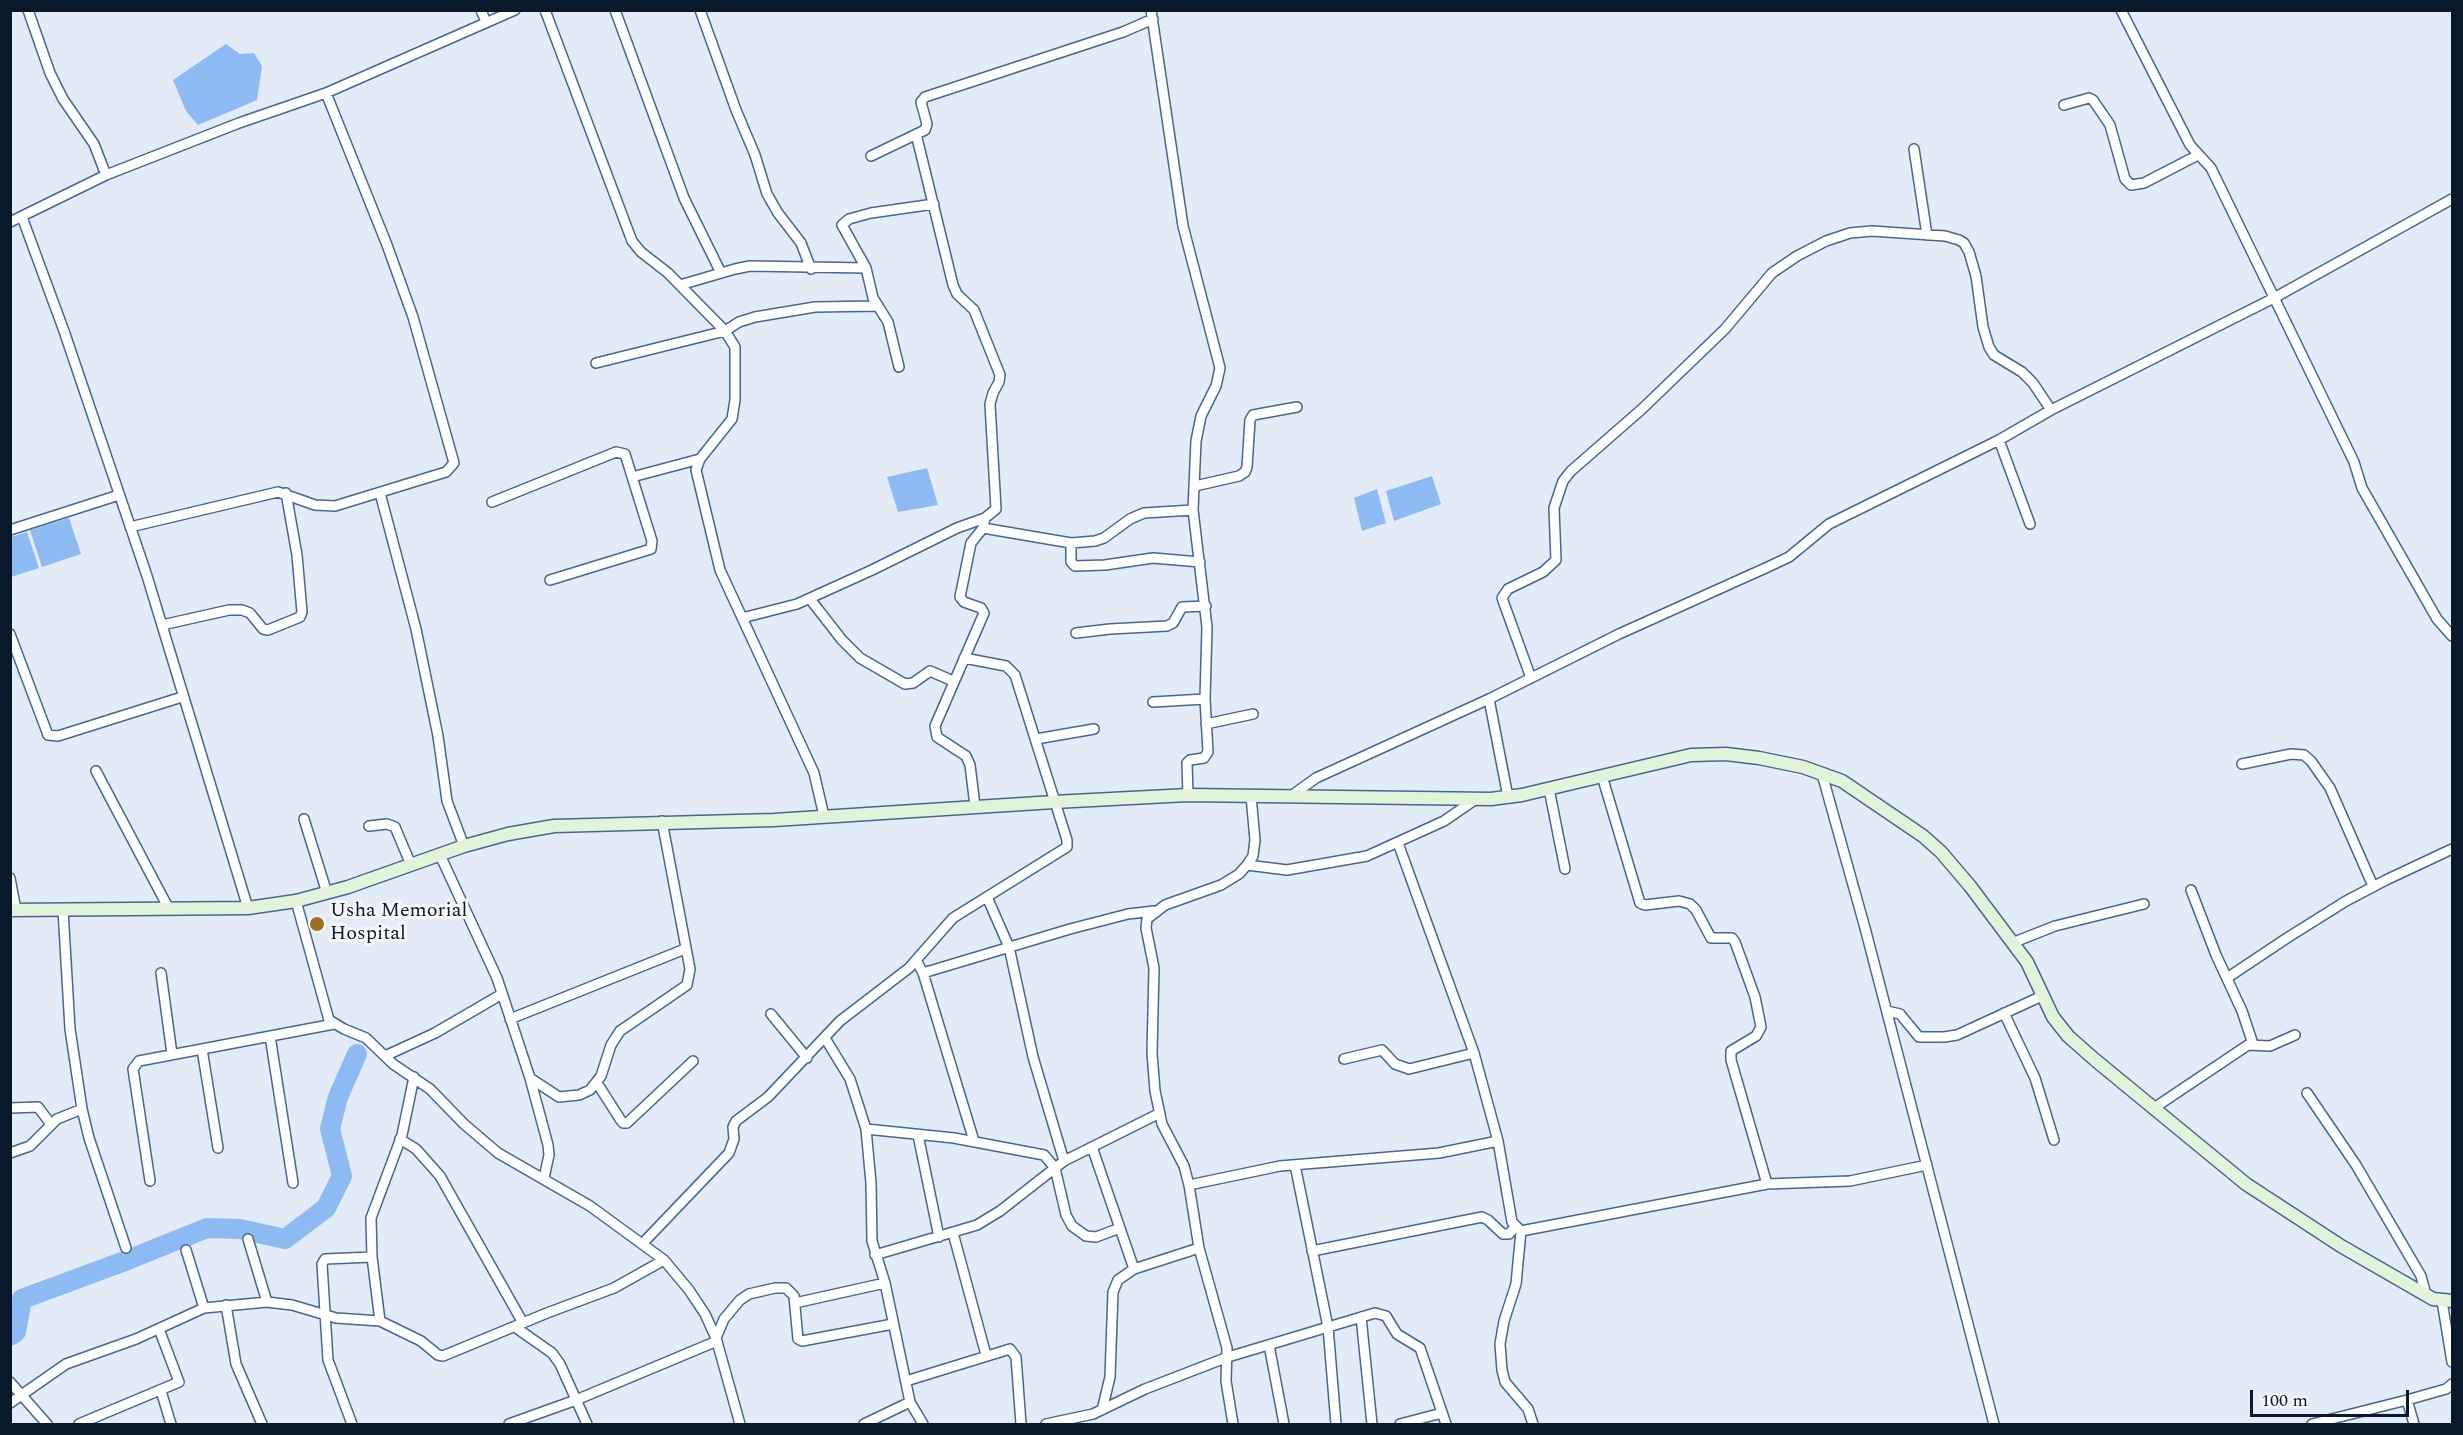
<!DOCTYPE html>
<style>
body{margin:0}
#map{position:relative;width:2463px;height:1435px;overflow:hidden;background:#e3ebf6;font-family:Spectral,serif}
canvas{display:block}
.frame{position:absolute;inset:0;border:12px solid #0a182b;pointer-events:none}
.scale{position:absolute;left:2250px;top:1390px;width:159px;height:27px;box-sizing:border-box;border:3px solid #0a182b;border-top:0;padding-left:8px;font-size:18px;line-height:21px;white-space:nowrap;color:#0a182b;-webkit-text-stroke:4px #f7f7f7;paint-order:stroke}
</style>
<div id="map">
<canvas width="2463" height="1435"></canvas>
<div class="frame"></div>
<div class="scale">100 m</div>
</div>
<script>
const g = document.querySelector('canvas').getContext('2d');
g.lineJoin = 'round';
function fillPath(path, color) {
  g.fillStyle = color;
  g.fill(path, 'evenodd');
}
function shape(rows) {
  const path = new Path2D();
  for (const r of rows) {
    path.moveTo(r[0], r[1]);
    for (let i = 2; i < r.length; i += 2) path.lineTo(r[i], r[i + 1]);
  }
  return path;
}
function stroke(path, color, width, dash) {
  g.strokeStyle = color;
  g.lineWidth = width;
  g.lineCap = dash ? 'butt' : 'round';
  g.setLineDash(dash || []);
  g.stroke(path);
}
function write(font, color, halo, rows, align = 'center') {
  g.font = font + ' Spectral,serif';
  g.lineWidth = 6;
  g.setLineDash([]);
  g.textBaseline = 'middle';
  g.strokeStyle = halo;
  g.fillStyle = color;
  for (const [text, x, y, turn = 0] of rows) {
    g.save();
    g.translate(x, y);
    g.rotate((+turn || 0) * Math.PI / 180);
    g.textAlign = isNaN(turn) ? turn : align;
    if (halo) g.strokeText(text, 0, 0);
    g.fillText(text, 0, 0);
    g.restore();
  }
}
fillPath(shape([
 [226,44,240,54,254,53,262,66,257,100,198,125,186,111,173,80],
 [927,468,938,505,898,512,887,477],
 [1432,476,1441,504,1394,521,1386,491],
 [1377,489,1386,523,1362,531,1354,498],
 [69,518,81,554,42,567,30,530],
 [27,532,39,568,11,577,11,537]
]), '#8ebaf4');
stroke(shape([
 [10,1336,16,1332,22,1299,125,1261,207,1228,240,1229,285,1239,326,1208,342,1176,330,1129,338,1097,357,1054]
]), '#8ebaf4', 20);
const street = shape([
 [28,10,50,73,63,99,94,144,106,175],
 [481,10,486,22],
 [545,10,632,241,641,252,668,273,725,331,735,347,735,400,732,419,700,459,696,470,720,570,814,773,824,816],
 [615,10,684,198,721,273],
 [700,10,736,110,755,155,767,194,778,213,801,243,811,269],
 [1151,10,1183,226,1220,368,1216,386,1201,416,1196,441,1193,510,1207,627,1205,699,1208,752,1204,758,1190,760,1187,763,1188,795],
 [2121,10,2190,145,2211,168,2354,462,2362,488,2437,619,2452,636],
 [2064,105,2089,98,2093,100,2110,125,2125,179,2131,185,2144,183,2198,155],
 [1914,149,1927,235],
 [871,156,925,130,927,124,921,102,925,97,1123,32,1153,19],
 [22,217,64,331,147,576,248,908],
 [10,222,106,175,239,123,326,93,515,10],
 [680,285,735,269,750,266,866,268],
 [596,363,725,331,739,322,755,317,815,307,877,306],
 [899,367,888,322,873,298,866,268,842,225,849,219,871,213,934,204],
 [1999,440,2030,524],
 [632,477,700,459],
 [1195,486,1239,476,1245,472,1247,467,1250,420,1253,415,1297,407],
 [380,493,416,629,438,736,447,801,464,846],
 [492,502,616,452,625,454,652,541,651,549,550,580],
 [130,527,278,492,315,505,335,506,446,472,454,463,413,317,387,245,326,93],
 [983,528,1071,543,1095,541,1104,538,1130,519,1144,513,1193,510],
 [10,530,119,495],
 [1071,543,1071,562,1075,566,1105,565,1153,558,1200,562],
 [810,599,842,640,860,658,905,684,913,683,930,671,953,681],
 [742,618,797,604,872,570,957,528,985,518,996,509,990,404,993,393,999,382,1000,375,974,310,957,294,953,285,916,134],
 [162,625,229,610,242,610,250,613,263,629,268,630,300,617,302,612,297,555,286,493],
 [1076,633,1110,629,1167,626,1173,623,1182,607,1206,606],
 [10,634,48,735,58,736,182,697],
 [1531,678,1502,598,1508,589,1543,572,1556,560,1554,508,1563,481,1571,471,1642,409,1725,329,1772,273,1797,256,1826,241,1850,233,1872,231,1945,236,1959,240,1964,243,1969,252,1976,276,1983,327,1989,347,1994,355,2022,372,2033,383,2051,410],
 [1489,699,1508,797],
 [1153,702,1205,699],
 [1206,724,1253,714],
 [1036,739,1094,729],
 [2242,764,2291,754,2304,755,2311,761,2330,788,2373,886],
 [96,771,169,909],
 [1822,774,1865,928,1994,1424],
 [1602,776,1640,903,1645,905,1679,901,1690,904,1696,910,1711,938,1732,938,1735,942,1755,997,1761,1027,1756,1036,1731,1051,1731,1060,1767,1184],
 [1549,789,1565,869],
 [1291,796,1316,778,1489,699,1619,634,1770,566,1789,557,1829,524,1999,440,2051,410,2274,298,2452,199],
 [975,806,970,765,966,756,937,737,935,726,984,613,981,608,964,602,960,597,971,543,983,528,985,518],
 [304,819,327,893],
 [369,826,387,824,395,827,411,865],
 [1398,843,1474,1053,1498,1141,1512,1222,1521,1231,1767,1184,1850,1181,1927,1165],
 [440,855,497,978,530,1078,548,1145,549,1155,544,1178],
 [1247,865,1287,870,1367,856,1444,821,1476,799],
 [10,878,16,910],
 [2191,890,2216,955,2242,1011,2253,1044],
 [987,897,1009,947,1033,1057,1064,1161],
 [296,901,329,1020,344,1029,366,1038,393,1064,430,1089,464,1124,498,1153,590,1206,664,1260,689,1290,705,1314,716,1338,740,1424],
 [63,910,70,1029,82,1109,89,1138,126,1248],
 [2012,943,2055,926,2144,904],
 [916,960,923,973,974,1141],
 [161,973,172,1054],
 [923,973,1070,929,1128,914,1154,911],
 [2227,978,2287,938,2346,901,2386,880,2452,849],
 [1887,1011,1900,1014,1919,1037,1944,1037,1957,1035,2042,996],
 [2004,1013,2035,1078,2054,1140],
 [771,1014,807,1058],
 [510,1019,685,949],
 [270,1036,293,1183],
 [825,1038,850,1079,866,1129,871,1183,872,1241,885,1283,910,1402,923,1424],
 [202,1049,218,1148],
 [385,1056,435,1033,502,994],
 [1344,1059,1382,1050,1395,1064,1409,1069,1474,1053],
 [530,1078,559,1097,579,1095,590,1090,601,1076,611,1045,620,1031,687,985,690,969,662,821],
 [597,1083,620,1119,623,1123,627,1123,693,1061],
 [2307,1093,2356,1165,2421,1276,2426,1295],
 [10,1108,38,1107,50,1123],
 [2154,1108,2248,1045,2270,1046,2295,1035],
 [866,1129,954,1138,1044,1155,1055,1168,1066,1215,1072,1226,1086,1236,1096,1237,1120,1228],
 [918,1135,939,1237],
 [400,1139,416,1149,440,1176,523,1323],
 [1092,1147,1134,1269],
 [10,1153,30,1146,57,1119,82,1109],
 [1295,1165,1328,1327,1336,1424],
 [150,1181,133,1069,139,1061,334,1024],
 [1189,1185,1280,1166,1439,1153,1498,1141],
 [1521,1231,1516,1284,1504,1321,1500,1344,1502,1370,1505,1382,1528,1409,1533,1424],
 [953,1233,986,1355],
 [248,1239,267,1302],
 [643,1243,729,1153,734,1139,733,1127,736,1121,768,1097,840,1021,909,968,953,918,1067,847,1067,840,1015,675,1006,666,964,658],
 [186,1250,204,1308],
 [1312,1251,1482,1217,1488,1220,1503,1234,1509,1234,1515,1227],
 [875,1255,977,1225,1000,1211,1064,1161,1160,1113],
 [2442,1301,2452,1362],
 [795,1303,885,1283],
 [226,1305,236,1364,262,1424],
 [1361,1317,1372,1424],
 [380,1321,372,1257,371,1218,402,1135,414,1077],
 [515,1327,552,1353,560,1364,587,1424],
 [716,1338,724,1319,740,1300,749,1294,775,1288,786,1288,794,1296,798,1339,802,1341,893,1324],
 [1269,1345,1284,1424],
 [906,1381,1010,1349,1016,1357,1021,1424],
 [10,1382,47,1424],
 [161,1391,171,1424],
 [2407,1400,2414,1424],
 [10,1403,66,1364,136,1339,204,1308,267,1302,292,1305,336,1318,380,1321,421,1341,438,1355,443,1356,547,1313,614,1288,664,1260],
 [1102,1410,1110,1377,1113,1292,1118,1280,1134,1269,1199,1248],
 [79,1424,179,1382,159,1329],
 [352,1424,328,1360,322,1264,325,1259,372,1257],
 [509,1424,576,1400,717,1341],
 [864,1424,910,1402],
 [1046,1424,1093,1414,1145,1389,1228,1357,1375,1313,1386,1316,1397,1334,1420,1348,1446,1424],
 [1233,1424,1226,1381,1227,1348,1199,1248,1189,1185,1184,1166,1162,1124,1155,1091,1152,1053,1154,968,1146,928,1147,919,1165,905,1221,885,1239,874,1247,865,1253,856,1255,840,1251,796],
 [1400,1424,1442,1413],
 [2312,1424,2407,1400,2446,1389,2452,1384]
]);
const secondary = shape([
 [10,910,248,908,296,901,348,887,464,846,508,834,554,826,774,820,1054,802,1188,795,1491,799,1522,795,1691,755,1726,754,1759,758,1803,767,1842,781,1923,836,1941,852,1970,886,2027,962,2053,1017,2068,1036,2094,1059,2246,1184,2341,1246,2433,1299,2452,1301]
]);
stroke(street, '#446794', 12);
stroke(secondary, '#446794', 15);
stroke(street, '#fff', 9);
stroke(secondary, '#e3f3da', 12);
for (const [x, y, r, color] of [
 [317,924,8,"#9d6e20"]
]) {
  const dot = new Path2D();
  dot.arc(x, y, r, 0, 2 * Math.PI);
  g.fillStyle = color;
  g.fill(dot);
  stroke(dot, '#f7f7f7', 2);
}
write('20px', '#0a182b', '#f7f7f7', [
 ["Usha Memorial",330,912],
 ["Hospital",330,935]
], 'left');
</script>
